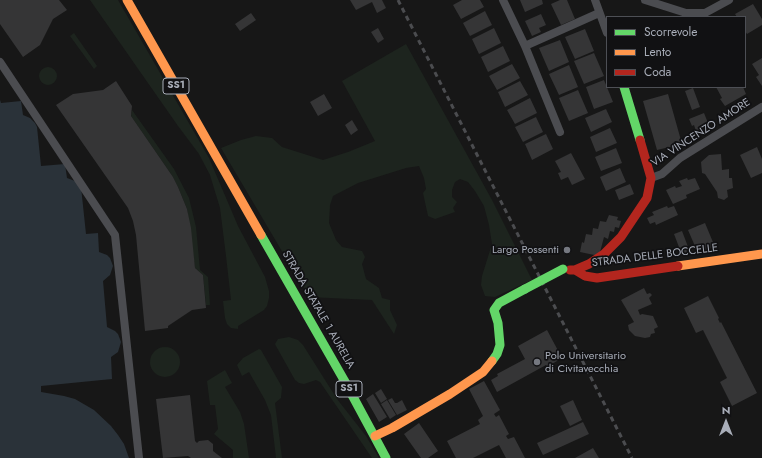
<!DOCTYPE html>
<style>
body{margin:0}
#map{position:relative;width:762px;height:458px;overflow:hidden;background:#171717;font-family:Jost,sans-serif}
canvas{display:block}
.legend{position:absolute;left:606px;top:16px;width:140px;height:72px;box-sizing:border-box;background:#111113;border:1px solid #4d4f55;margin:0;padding:5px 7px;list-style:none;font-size:12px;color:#a8adb8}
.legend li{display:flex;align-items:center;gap:8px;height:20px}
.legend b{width:20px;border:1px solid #4d4f55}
.north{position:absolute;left:706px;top:402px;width:40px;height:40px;-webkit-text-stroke:3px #111113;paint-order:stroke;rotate:0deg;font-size:11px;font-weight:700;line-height:16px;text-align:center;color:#a8adb8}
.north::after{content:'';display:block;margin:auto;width:14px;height:18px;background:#a8adb8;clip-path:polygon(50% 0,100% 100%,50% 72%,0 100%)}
</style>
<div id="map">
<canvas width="762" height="458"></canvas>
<ul class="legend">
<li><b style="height:5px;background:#63d668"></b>Scorrevole</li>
<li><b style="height:5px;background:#ff974d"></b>Lento</li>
<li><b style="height:5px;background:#b3261e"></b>Coda</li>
</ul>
<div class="north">N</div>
</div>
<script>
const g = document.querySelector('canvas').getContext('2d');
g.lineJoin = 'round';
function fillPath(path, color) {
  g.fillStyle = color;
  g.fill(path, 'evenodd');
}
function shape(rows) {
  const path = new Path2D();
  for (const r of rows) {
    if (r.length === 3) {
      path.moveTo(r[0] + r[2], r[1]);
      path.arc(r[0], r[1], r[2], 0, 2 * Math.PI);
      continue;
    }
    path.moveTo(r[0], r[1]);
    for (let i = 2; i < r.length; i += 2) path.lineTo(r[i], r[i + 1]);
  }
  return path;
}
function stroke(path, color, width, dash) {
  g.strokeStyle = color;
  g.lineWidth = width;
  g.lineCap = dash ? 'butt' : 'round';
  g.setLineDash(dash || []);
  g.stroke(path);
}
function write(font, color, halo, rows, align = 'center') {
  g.font = font + ' Jost,sans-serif';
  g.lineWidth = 3.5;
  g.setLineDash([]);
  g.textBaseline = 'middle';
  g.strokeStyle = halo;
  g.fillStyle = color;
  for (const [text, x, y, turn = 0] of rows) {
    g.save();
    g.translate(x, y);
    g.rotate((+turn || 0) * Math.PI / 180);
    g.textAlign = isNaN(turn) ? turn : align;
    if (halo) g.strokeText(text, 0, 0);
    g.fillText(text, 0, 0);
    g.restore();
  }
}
fillPath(shape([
 [90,0,118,0,209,158,238,226,265,277,269,291,269,298,267,306,264,310,238,326,238,329,231,328,227,324,225,318,223,301,231,300,226,256,220,208,210,175,199,154,178,126],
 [74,33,97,66,94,69,70,36],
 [406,44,492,200,532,280,495,297,485,296,481,285,482,276,492,244,489,225,484,206,475,191,468,182,460,179,455,182,452,190,452,197,457,202,453,208,455,212,435,219,428,216,423,193,426,189,424,178,419,166,406,168,358,183,333,196,330,205,329,223,336,240,342,247,362,251,365,257,362,264,366,279,379,288,382,298,390,300,390,310,397,325,394,334,372,300,309,297,221,148,241,140,256,136,272,138,282,147,323,160,348,152,375,141,342,81],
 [48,76,9],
 [132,110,174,169,189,198,196,227,200,270,208,277,210,305,206,305,203,275,195,268,187,209,178,187,173,177,131,116],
 [289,337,298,340,303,345,337,399,366,436,379,458,372,458,320,382,316,380,304,384,299,383,295,380,276,346,275,344,278,339],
 [165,362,15],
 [259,349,261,350,282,387,281,398,275,403,282,458,276,458,271,415,265,400,249,372,242,376,237,365,243,358],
 [225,370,232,383,225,387,240,412,244,424,249,458,233,458,233,450,214,434,218,429,215,405,210,405,207,381]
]), '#1d241e');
fillPath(shape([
 [0,100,1,103,21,101,23,115,30,118,35,123,37,127,41,166,65,164,67,178,75,181,81,187,86,234,98,233,99,252,107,255,110,258,113,266,110,275,103,281,107,327,115,331,118,334,121,342,118,352,111,357,112,379,41,386,41,392,64,396,75,399,94,410,111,426,118,435,124,444,129,458,0,458]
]), '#2a3239');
fillPath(shape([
 [0,0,59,0,67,10,53,19,40,45,23,57,0,24],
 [350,0,382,0,386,8,377,13,372,2,356,10],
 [462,0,480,0,484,7,461,19,453,5],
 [520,0,542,0,543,4,525,12],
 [560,0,567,0,575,19,561,25,551,4],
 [753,4,762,19,762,25,747,34,745,31,745,17,737,17,735,14],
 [485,11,492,25,470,36,463,23],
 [251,13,256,20,240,31,235,24],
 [541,14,546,25,539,28,541,32,532,36,525,21],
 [378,28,384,39,378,43,371,32],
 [494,28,501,43,479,54,472,39],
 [585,29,594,51,575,59,565,37],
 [560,40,569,62,549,71,539,48],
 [503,46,510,61,488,72,481,57],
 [594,53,604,76,584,84,574,61],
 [762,58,762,86,756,77,759,75,752,64],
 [512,64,520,78,497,90,489,76],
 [569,65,578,87,559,95,549,74],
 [604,80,613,102,594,109,586,87],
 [116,81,132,106,131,116,173,177,178,187,187,209,191,228,195,268,203,275,206,308,192,310,168,326,168,328,145,331,136,235,133,221,128,208,56,105,73,94,103,90],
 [520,81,528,95,505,107,498,92],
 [716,87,743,87,746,94,725,106,720,99,722,98],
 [693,88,700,107,692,110,685,91],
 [578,90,588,113,569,121,559,98],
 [324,94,332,108,318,116,310,102],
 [668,94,682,144,657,150,643,101],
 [530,98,537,113,515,124,507,110],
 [606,109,612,122,591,132,585,118],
 [704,113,710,128,697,134,694,125,692,126,689,119],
 [536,117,543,132,523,142,515,127],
 [352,120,358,130,351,135,345,125],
 [610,128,617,143,596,152,590,137],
 [546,134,553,149,532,160,525,144],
 [757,147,762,159,762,173,751,178,740,155],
 [616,148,622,163,601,171,595,157],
 [571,153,585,179,572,185,568,177,561,180,558,173,561,172,555,161],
 [721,154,722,170,729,169,729,178,732,178,733,188,727,190,728,197,724,200,718,198,717,192,705,174,702,173,701,162,709,155],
 [620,168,626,182,606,191,600,177],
 [687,178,688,180,695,178,700,189,686,195,687,198,673,204,666,190,675,186,676,188,682,186,679,181],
 [630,184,634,194,619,200,615,190],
 [667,206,668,208,674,206,678,215,656,225,655,222,650,224,647,218,654,215,652,212],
 [609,215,618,217,617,220,621,221,619,228,615,227,614,232,610,231,608,239,604,237,599,256,580,252,582,242,584,243,586,234,592,235,593,228,598,229,600,221,606,222],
 [705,223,715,247,698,253,688,230],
 [682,231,690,252,682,255,674,234],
 [644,288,647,294,650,293,652,295,649,298,652,304,638,310,640,315,642,314,653,316,658,327,654,329,655,333,651,334,650,337,645,338,635,336,629,330,628,325,634,322,621,300],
 [708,296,719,318,718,319,720,323,721,322,757,393,732,406,720,382,727,378,703,330,696,333,684,308],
 [547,330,562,358,547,367,546,365,497,392,491,380,498,376,497,374,525,359,518,346],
 [484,381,500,410,494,414,496,417,499,415,509,434,506,436,508,439,514,437,525,458,506,458,499,445,473,458,456,458,447,441,480,424,478,420,483,416,469,389],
 [381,389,387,399,381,403,375,393],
 [373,394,387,417,379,422,366,399],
 [190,395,195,441,197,443,199,441,208,440,213,444,213,451,222,458,191,458,188,456,163,458,156,399],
 [392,398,395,403,397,403,402,400,407,410,397,415,388,400],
 [387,400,396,415,390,419,381,404],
 [573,400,582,420,570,426,560,406],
 [583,422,589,434,543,455,537,443],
 [419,423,438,451,428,458,421,458,404,434],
 [593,448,599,458,575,458]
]), '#353536');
stroke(shape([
 [503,0,525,46,560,132],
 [595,0,607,33],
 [645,0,686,13,705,13,729,0],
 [525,46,599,13],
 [0,62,115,235,139,458],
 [651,178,662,174,680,158,762,107]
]), '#4b4c50', 8);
stroke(shape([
 [624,87,640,140],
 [261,235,344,380,386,458],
 [492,361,497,354,500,345,498,323,494,310,499,303,525,289]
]), '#63d668', 9);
stroke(shape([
 [127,0,261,235],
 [678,266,762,254],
 [375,436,392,428,450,394,483,372,492,361]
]), '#ff974d', 9);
stroke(shape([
 [570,270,575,270,585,276,597,278,678,266],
 [575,270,589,264,604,254,621,237,647,198,651,178,640,140]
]), '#b3261e', 9);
stroke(shape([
 [398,0,632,458]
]), '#4b4c4f', 3, [5, 4]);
stroke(shape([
 [525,289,563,269]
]), '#63d668', 9);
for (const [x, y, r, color] of [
 [567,250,4,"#757880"],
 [537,362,4,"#757880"]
]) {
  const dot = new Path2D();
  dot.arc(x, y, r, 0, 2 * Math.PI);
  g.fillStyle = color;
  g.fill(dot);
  stroke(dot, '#111113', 1.5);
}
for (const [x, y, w] of [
 [176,86,26],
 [349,389,26]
]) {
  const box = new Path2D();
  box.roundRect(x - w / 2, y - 8, w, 16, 3);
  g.fillStyle = '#111113';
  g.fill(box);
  stroke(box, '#a8adb8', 1);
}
write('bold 10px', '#a8adb8', null, [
 ["SS1",176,86],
 ["SS1",349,389]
]);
write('11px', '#a8adb8', '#111113', [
 ["VIA VINCENZO AMORE",701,133,-33],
 ["STRADA DELLE BOCCELLE",655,256,-7],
 ["STRADA STATALE 1 AURELIA",318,310,60]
]);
write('11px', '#a8adb8', '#111113', [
 ["Largo Possenti",559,250],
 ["Polo Universitario",545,356,"left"],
 ["di Civitavecchia",545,369,"left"]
], 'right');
</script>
